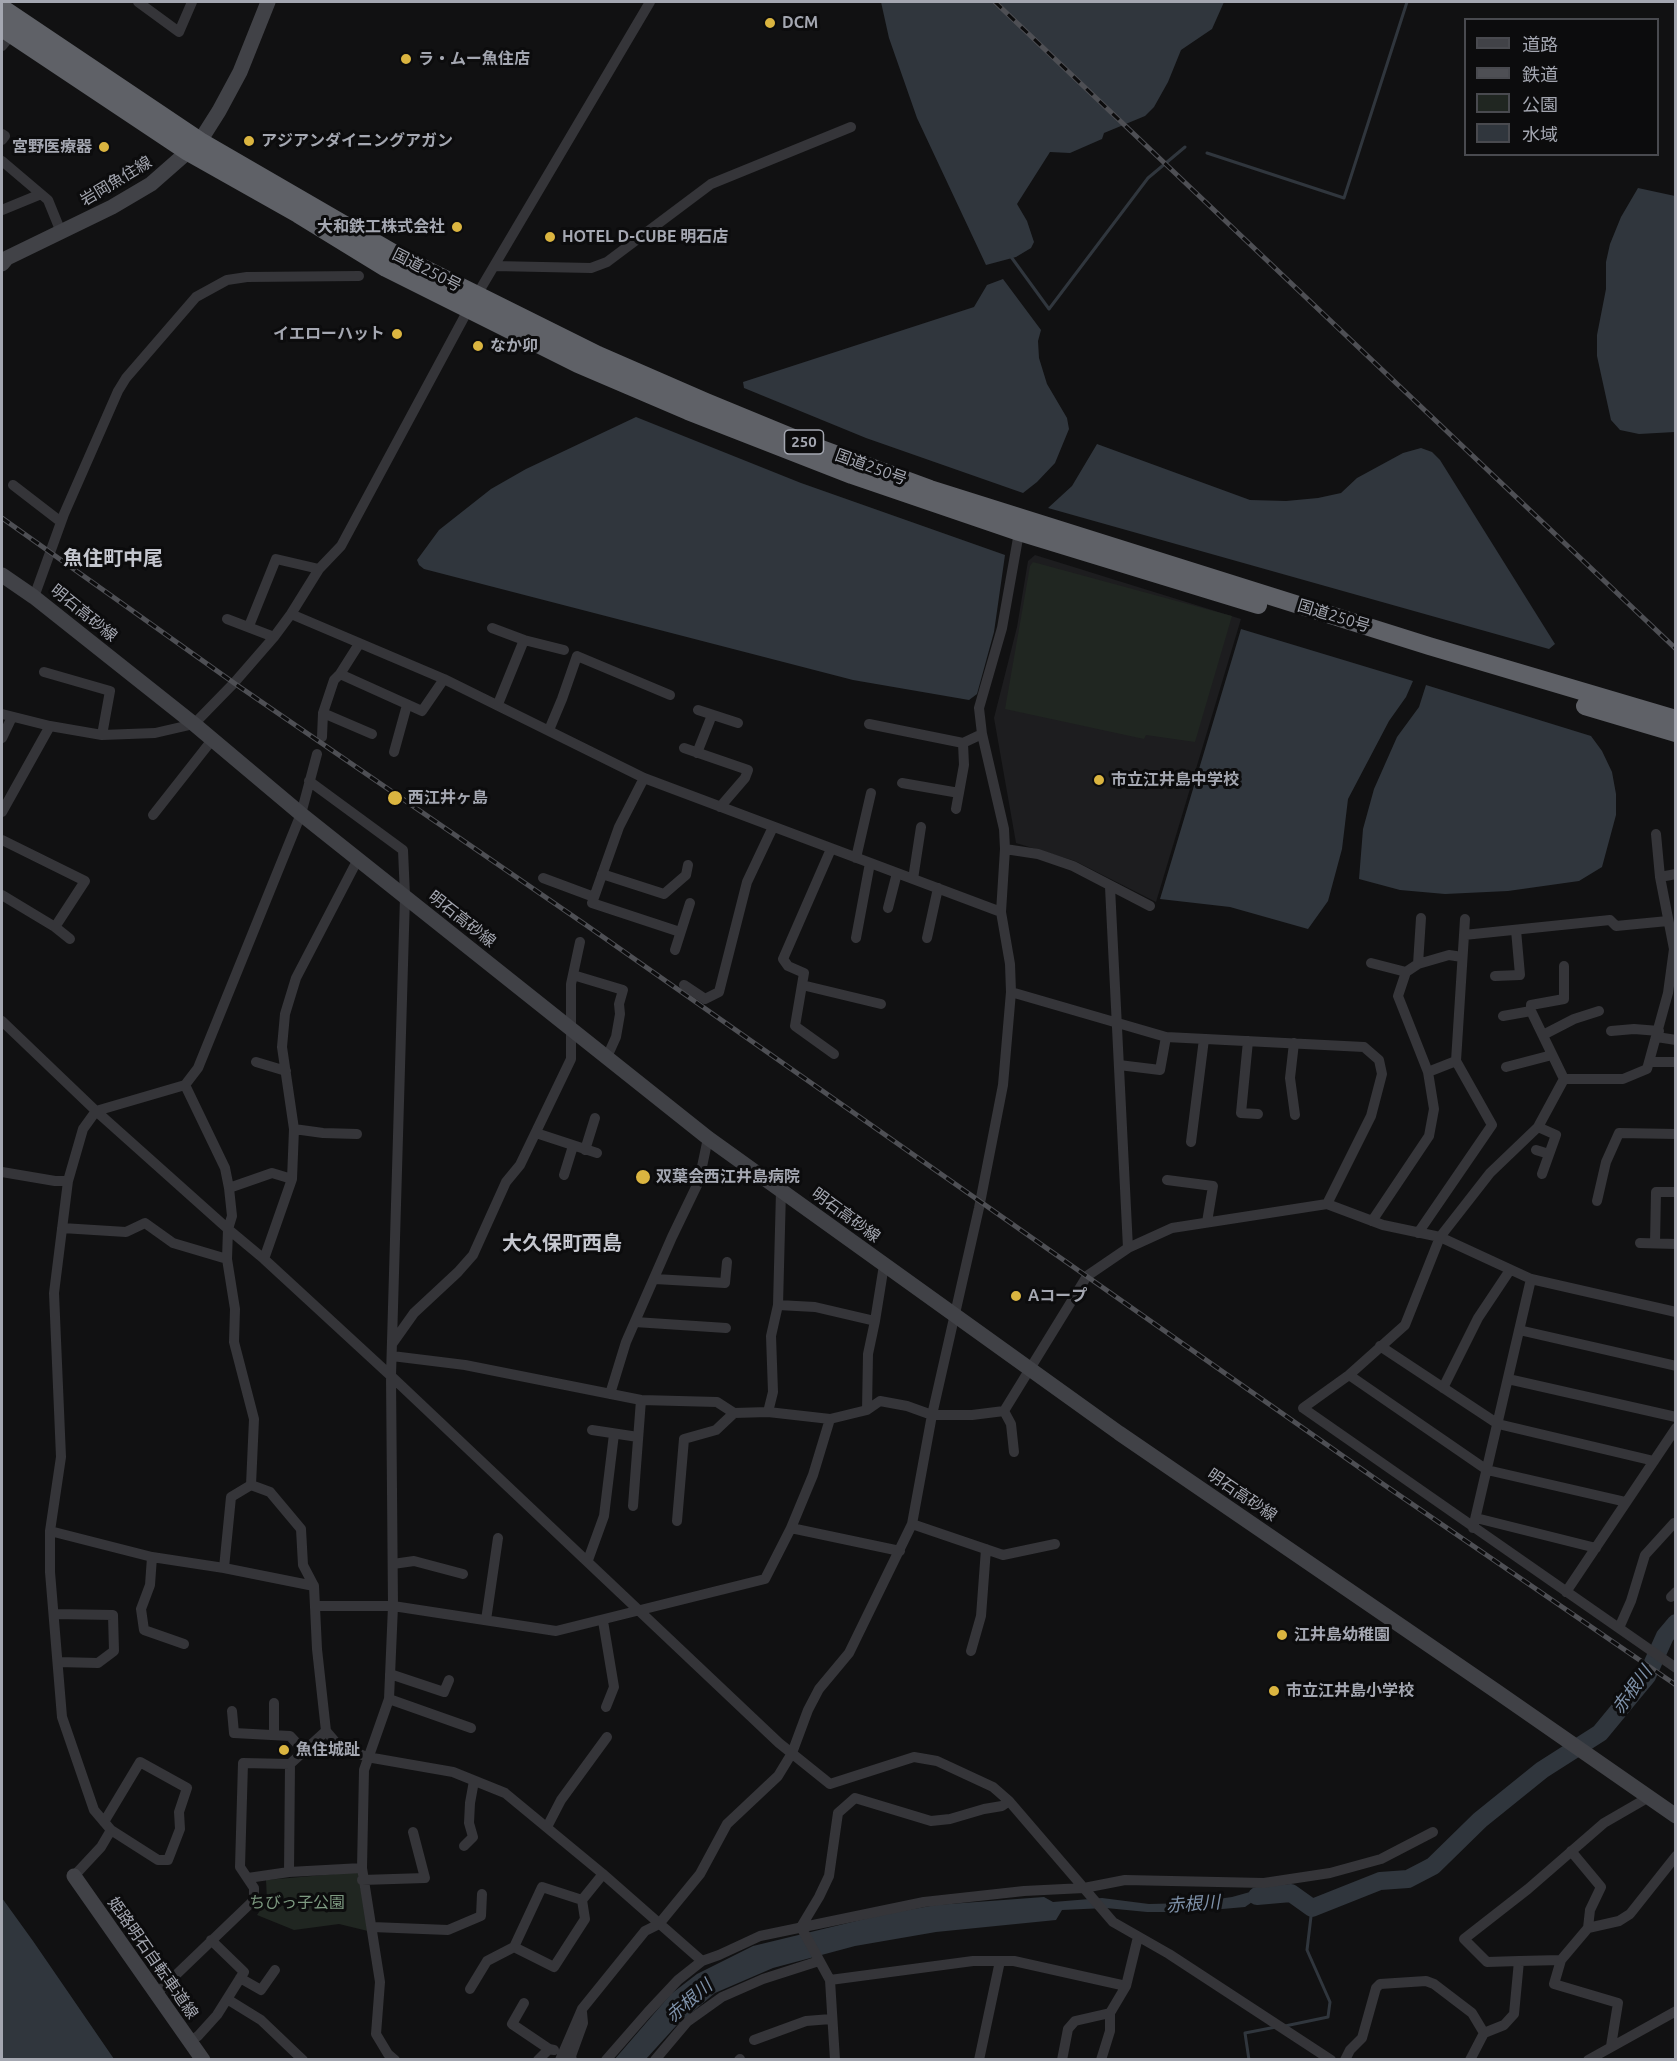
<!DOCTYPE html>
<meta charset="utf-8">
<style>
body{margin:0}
#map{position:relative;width:1677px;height:2061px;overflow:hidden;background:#111112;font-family:Ubuntu,"Noto Sans JP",sans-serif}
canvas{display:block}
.frame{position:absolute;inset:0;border:3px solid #a4a7b1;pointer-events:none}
.legend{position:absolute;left:1464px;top:18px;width:195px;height:138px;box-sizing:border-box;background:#0c0c0d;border:2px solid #494a4f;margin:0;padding:8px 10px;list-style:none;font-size:18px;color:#a4a7b1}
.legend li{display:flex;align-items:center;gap:12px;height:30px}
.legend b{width:30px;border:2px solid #494a4f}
</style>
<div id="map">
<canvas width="1677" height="2061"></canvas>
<div class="frame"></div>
<ul class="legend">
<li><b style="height:8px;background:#414247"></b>道路</li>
<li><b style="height:8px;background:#4e4f54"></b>鉄道</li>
<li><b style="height:16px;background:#202621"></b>公園</li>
<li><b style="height:16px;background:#30363d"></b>水域</li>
</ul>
</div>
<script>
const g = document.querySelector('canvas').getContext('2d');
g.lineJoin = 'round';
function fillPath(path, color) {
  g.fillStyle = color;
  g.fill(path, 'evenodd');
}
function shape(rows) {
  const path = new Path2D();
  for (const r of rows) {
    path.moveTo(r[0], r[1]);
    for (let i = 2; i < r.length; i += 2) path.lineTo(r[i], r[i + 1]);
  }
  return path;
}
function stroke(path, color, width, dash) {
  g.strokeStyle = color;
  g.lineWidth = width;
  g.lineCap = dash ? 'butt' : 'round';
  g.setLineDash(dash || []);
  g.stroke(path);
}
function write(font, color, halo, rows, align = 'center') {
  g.font = font + ' Ubuntu,"Noto Sans JP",sans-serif';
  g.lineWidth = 6;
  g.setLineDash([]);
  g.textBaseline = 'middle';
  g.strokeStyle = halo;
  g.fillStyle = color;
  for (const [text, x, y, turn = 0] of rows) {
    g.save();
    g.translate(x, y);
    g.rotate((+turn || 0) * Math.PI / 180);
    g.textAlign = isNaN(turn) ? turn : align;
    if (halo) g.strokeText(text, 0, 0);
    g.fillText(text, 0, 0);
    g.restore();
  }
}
fillPath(shape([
 [1035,555,1241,619,1156,902,1075,861,1016,843,994,718,1017,627,1028,561]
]), '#1d1d1f');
fillPath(shape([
 [1033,562,1232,616,1195,742,1146,735,1144,739,1005,709,1030,566],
 [358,1872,368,1931,339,1924,294,1930,257,1915,267,1900,266,1880]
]), '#202621');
fillPath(shape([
 [881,2,1224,2,1212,29,1181,50,1168,82,1154,107,1145,116,1104,133,1102,139,1070,153,1050,152,1017,204,1027,221,1034,242,1031,248,1016,257,986,265,917,118,889,38],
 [1638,188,1675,196,1675,432,1639,434,1620,430,1611,420,1597,356,1597,335,1606,289,1606,262,1610,244,1621,217],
 [1003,279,1041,330,1038,341,1039,358,1047,384,1067,418,1069,429,1055,463,1037,482,1023,493,866,438,744,388,743,382,974,307,987,285],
 [636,417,801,483,1005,555,994,632,977,694,969,700,853,680,424,569,419,565,417,560,439,530,491,489,526,469],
 [1097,444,1250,500,1286,501,1318,498,1341,493,1357,478,1403,453,1421,448,1432,452,1440,460,1555,644,1549,649,1048,508,1072,486],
 [1241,629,1413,681,1406,697,1389,721,1348,799,1342,849,1328,901,1308,929,1230,907,1160,899],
 [1426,685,1591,736,1602,751,1612,772,1616,794,1616,815,1602,867,1579,881,1508,891,1445,894,1400,890,1359,879,1363,829,1374,789,1397,737,1419,707],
 [1250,1892,1282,1894,1255,1900,1245,1907,1188,1912,1147,1912,1106,1908,1062,1910,1056,1920,936,1932,855,1946,773,1968,715,1993,676,2026,646,2059,614,2060,671,1994,697,1974,753,1946,885,1914,936,1905,1044,1897,1053,1902,1102,1898,1149,1904,1190,1903,1232,1897],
 [2,1898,33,1941,114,2059,2,2059]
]), '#30363d');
stroke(shape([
 [1207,153,1344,198,1407,2],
 [1009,254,1049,309,1148,178,1185,147],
 [1285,2026,1328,2017,1330,2002,1307,1950,1312,1908],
 [1249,2060,1245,2033,1276,2027]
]), '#30363d', 3);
stroke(shape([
 [1257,1896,1291,1893,1312,1908,1380,1881,1408,1879,1433,1866,1480,1820,1542,1770,1600,1733,1647,1676,1665,1636,1676,1623]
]), '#30363d', 18);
stroke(shape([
 [138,2,179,32,192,2],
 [2,46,11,35],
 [2,134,5,136,2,140],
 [2,161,48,200,61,232],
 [2,210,41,194],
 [494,266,591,268,607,262,711,184,851,127],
 [13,485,61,522],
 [34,597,64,514,118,391,126,378,196,297,227,280,247,277,359,276],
 [291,614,444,679,644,778,1001,912],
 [227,619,274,637],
 [249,626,276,559,319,569],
 [492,628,524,640,564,650],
 [44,672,110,691,102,735],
 [340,674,422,711,444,679],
 [498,704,524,640],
 [698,710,738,723],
 [323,713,372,734],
 [2,714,50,726,102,735,155,733,194,724,234,683,274,637,291,614,319,569,341,546,468,310,650,2],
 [869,724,963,743,982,734],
 [549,730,562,699,577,656,670,695],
 [322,737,323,713,334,680,340,674,359,644],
 [2,738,12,717],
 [684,748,748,770,745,778,720,807],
 [394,752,407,705],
 [697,753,712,715],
 [644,778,619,827,592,903,680,932],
 [309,781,403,850,405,896,391,1376,393,1606,389,1699,364,1770,362,1868,380,1982,376,2034,388,2054,395,2060],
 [902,783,959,793],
 [956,809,964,765,963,743],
 [2,812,50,726],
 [153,815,212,740],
 [2,840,85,881,55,927],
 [831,849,783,959,788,966,804,973,795,1026,834,1054],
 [1005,849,1038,854,1073,866,1150,906],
 [856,858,871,793],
 [602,874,664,894,686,875,688,865],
 [1660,877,1676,874],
 [543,878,594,897],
 [913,879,921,827],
 [1110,887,1128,1248],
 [2,895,55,927,70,939],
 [888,908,897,873],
 [1464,935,1610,920,1616,926,1668,921],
 [856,938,870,863],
 [927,938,938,888],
 [675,950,690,903],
 [1371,963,1406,972],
 [1418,964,1421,918],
 [1564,966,1564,999,1531,1005,1531,1011,1564,1079,1538,1127,1490,1173,1440,1237,1405,1325,1349,1375,1303,1408,1676,1668],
 [573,975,623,990,619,1004,620,1014,616,1037,607,1057],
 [1495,976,1520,975,1516,930],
 [684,985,705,999,719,992,747,882,773,827],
 [802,985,881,1004],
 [1011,992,1166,1037,1364,1047,1379,1060,1382,1074,1371,1116,1327,1204],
 [1503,1016,1531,1011],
 [2,1021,96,1111,228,1229,264,1259,391,1376,779,1743,830,1784,914,1757,937,1761,993,1787,1009,1801,1113,1922,1169,1954,1331,2060],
 [1611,1031,1634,1029,1659,1031],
 [1543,1035,1574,1019,1599,1011],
 [1657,1037,1676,1040],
 [1248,1041,1241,1113,1258,1114],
 [1294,1043,1290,1078,1295,1115],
 [256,1062,286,1071],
 [1650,1062,1676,1062],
 [1119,1065,1160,1070,1166,1037],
 [1506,1067,1552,1055],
 [1428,1072,1456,1061],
 [1564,1079,1623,1079,1647,1069,1668,993,1674,949,1660,877,1656,834],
 [185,1085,225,1168,229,1188,232,1216,228,1229,227,1259,235,1309,234,1342,254,1419,251,1485,231,1497,224,1568],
 [1538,1127,1556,1135,1542,1174],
 [294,1129,323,1133,357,1134],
 [536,1133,597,1153],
 [1191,1142,1204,1039],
 [585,1150,595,1118],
 [1536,1150,1549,1154],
 [2,1172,55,1181,68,1181],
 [564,1175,573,1146],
 [1167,1180,1213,1186,1207,1222],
 [229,1188,272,1173,292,1179],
 [1597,1201,1606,1162,1619,1133,1676,1134],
 [1372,1221,1429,1136,1434,1109,1428,1072,1398,996,1406,972,1418,964,1449,955,1462,957],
 [62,1228,126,1232,145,1223,173,1243,227,1259],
 [1418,1233,1492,1125,1456,1061,1465,919],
 [1640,1243,1676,1244],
 [1655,1243,1656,1192,1676,1192],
 [264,1259,292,1179,294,1129,282,1047,285,1014,296,978,358,859],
 [655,1279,725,1283,727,1262],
 [778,1305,815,1307,875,1321],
 [635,1322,726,1328],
 [1519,1330,1676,1366],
 [392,1344,414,1313,458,1272,473,1255,506,1182,520,1165,571,1059,571,984,580,942],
 [1380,1346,1498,1424,1654,1461],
 [392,1356,465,1365,641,1400,717,1402,734,1413,768,1412,830,1419,867,1410,880,1401,907,1406,932,1415,972,1415,1004,1411,1087,1276,1128,1248,1172,1228,1327,1204,1383,1225,1440,1237,1531,1279,1676,1312],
 [1349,1375,1487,1470,1626,1502],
 [1508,1379,1676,1417],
 [1443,1388,1478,1318,1510,1270],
 [610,1394,626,1342,672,1237,699,1181,708,1138],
 [867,1410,868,1354,875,1321,884,1265],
 [1004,1411,1011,1424,1014,1452],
 [768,1412,773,1392,771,1336,778,1305,781,1191],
 [592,1430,638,1437],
 [251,1485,270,1492,301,1529,303,1565,314,1586],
 [633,1506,641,1400],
 [1476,1518,1596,1548],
 [677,1521,684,1439,716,1430,734,1413],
 [912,1524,1003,1555,1055,1544],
 [791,1528,813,1475,830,1419],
 [1473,1528,1531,1279],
 [50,1531,152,1557,224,1568,314,1586,317,1649,326,1731,338,1745,367,1757,453,1772,505,1793,603,1874,702,1961,719,1955,760,1936,924,1902,1024,1891,1084,1888,1125,1880,1264,1883,1330,1873,1381,1859,1433,1832],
 [152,1557,150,1585,141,1609,144,1630,184,1644],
 [588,1560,604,1516,614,1434],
 [393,1564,414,1561,463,1574],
 [1566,1592,1676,1428],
 [1671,1597,1676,1592],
 [316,1606,393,1606,556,1631,765,1579,791,1528,900,1551],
 [54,1614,113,1615,114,1651,98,1663,58,1662],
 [486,1620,498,1538],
 [603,1621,614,1687,606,1707],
 [1619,1628,1631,1601,1645,1555,1674,1523],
 [971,1651,981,1616,986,1549],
 [390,1674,444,1692,449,1680],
 [389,1699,471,1728],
 [274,1703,274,1735],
 [232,1711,234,1733,290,1736,303,1750],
 [104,1822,140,1762,187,1788,179,1812,180,1829,168,1860,158,1860,111,1830],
 [547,1827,561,1800,607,1737],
 [464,1846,473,1837,469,1823,470,1803,474,1781],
 [1571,1851,1601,1887,1590,1910,1588,1928],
 [289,1872,290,1764],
 [74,1876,101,1847,111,1830,94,1810,62,1717,50,1572,50,1531,61,1457,54,1293,68,1181,83,1129,96,1111,185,1085,198,1068,301,814,317,754],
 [248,1878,289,1872,362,1868],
 [362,1880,425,1878,413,1832],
 [372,1927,448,1930,481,1916,482,1894],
 [801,1927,819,1897,829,1876,838,1813,855,1798,931,1821,950,1819,984,1809,1002,1806,1009,1801],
 [801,1927,830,1980,835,2060],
 [514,1947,542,1887,582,1900],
 [1561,1960,1554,1984,1618,2003,1611,2046],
 [1519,1961,1487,1962,1464,1939,1528,1889,1604,1823,1649,1797],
 [240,1978,261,1990,275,1970],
 [830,1980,973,1961,1014,1961,1126,1986,1138,1937],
 [470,1989,487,1961,514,1947,554,1967,585,1919,582,1900,603,1874],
 [156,1994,254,1900,254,1888,240,1867,243,1763,290,1764,326,1731],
 [227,1999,261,2020,303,2060],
 [524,2003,512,2024,549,2049],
 [754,2040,806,2021,831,2019],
 [190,2041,198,2036,217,2015,244,1972,211,1940],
 [538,2060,549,2049,554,2050],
 [560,2060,582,2009,645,1931,659,1924,700,1874,727,1824,778,1776,792,1753,808,1710,819,1689,849,1653,912,1524,932,1415,979,1208,1003,1085,1011,992,1010,964,1001,912,1005,849,1004,829,982,734,979,708,1002,628,1020,527],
 [572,2060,571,2056,583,2023,582,2012],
 [606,2060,648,2012,678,1980,702,1961],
 [655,2060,687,2022,722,1997,763,1979,819,1961],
 [739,2060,740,2059],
 [979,2060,1000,1961],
 [1062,2060,1068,2029,1075,2021,1110,2013],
 [1101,2060,1110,2031,1110,2013,1126,1986],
 [1345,2060,1350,2050,1362,2038,1376,1988,1380,1984,1426,1981,1434,1984,1472,2013,1484,2033],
 [1470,2060,1484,2033,1504,2025,1514,2014,1519,1961,1561,1960,1588,1928,1619,1921,1630,1914,1676,1856],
 [1588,2060,1676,2011]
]), '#353539', 10);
stroke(shape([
 [2,264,7,258,112,207,151,184,200,141,219,111,240,72,268,2],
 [2,575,34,597,194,724,301,814,708,1138,1119,1433,1496,1691,1676,1816],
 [74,1876,203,2060]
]), '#414247', 15);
stroke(shape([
 [2,8,200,141,395,254,598,355,706,402,813,446,930,489,1429,646,1676,719],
 [2,28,188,152,298,214,386,268,578,364,688,411,852,475,1019,532,1258,605],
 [1585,706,1676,733]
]), '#5f6167', 18);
const rail = shape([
 [995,2,1676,649],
 [2,518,234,683,586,925,1380,1482,1676,1685]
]);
stroke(rail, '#4e4f54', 5);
stroke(rail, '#0c0c0d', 3, [9]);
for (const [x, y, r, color] of [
 [770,23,6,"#dbb540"],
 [406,59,6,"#dbb540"],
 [249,141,6,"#dbb540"],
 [104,147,6,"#dbb540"],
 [457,227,6,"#dbb540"],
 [550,237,6,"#dbb540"],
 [397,334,6,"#dbb540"],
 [478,346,6,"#dbb540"],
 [1099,780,6,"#dbb540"],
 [395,798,8,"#dbb540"],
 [643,1177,8,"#dbb540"],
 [1016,1296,6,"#dbb540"],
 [1282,1635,6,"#dbb540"],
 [1274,1691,6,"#dbb540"],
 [284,1750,6,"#dbb540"]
]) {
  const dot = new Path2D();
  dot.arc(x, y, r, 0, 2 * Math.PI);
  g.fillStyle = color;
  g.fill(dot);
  stroke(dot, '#0c0c0d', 2);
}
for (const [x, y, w] of [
 [804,442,39]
]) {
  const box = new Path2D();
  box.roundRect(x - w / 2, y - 12, w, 24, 4.5);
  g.fillStyle = '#0c0c0d';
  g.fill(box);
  stroke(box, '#a4a7b1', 1.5);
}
write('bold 15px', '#a4a7b1', null, [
 ["250",804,442]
]);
write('bold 16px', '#a4a7b1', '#0c0c0d', [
 ["DCM",782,23],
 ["ラ・ムー魚住店",418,59],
 ["アジアンダイニングアガン",261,141],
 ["宮野医療器",92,147,"right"],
 ["大和鉄工株式会社",445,227,"right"],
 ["HOTEL D-CUBE 明石店",562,237],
 ["イエローハット",385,334,"right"],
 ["なか卯",490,346],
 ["市立江井島中学校",1111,780],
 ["西江井ヶ島",408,798],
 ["双葉会西江井島病院",656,1177],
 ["Aコープ",1028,1296],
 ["江井島幼稚園",1294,1635],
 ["市立江井島小学校",1286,1691],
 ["魚住城趾",296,1750]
], 'left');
write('16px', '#a4a7b1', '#0c0c0d', [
 ["岩岡魚住線",116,181,-31],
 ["国道250号",427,270,27],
 ["国道250号",871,467,20],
 ["明石高砂線",84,613,39],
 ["国道250号",1334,616,17],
 ["明石高砂線",462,919,38],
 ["明石高砂線",846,1215,36],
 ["明石高砂線",1242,1495,34],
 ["姫路明石自転車道線",153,1958,55]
]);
write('16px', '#7d9a81', '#0c0c0d', [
 ["ちびっ子公園",297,1903]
]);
write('italic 18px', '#7e91a9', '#0c0c0d', [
 ["赤根川",1632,1690,-54],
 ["赤根川",1193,1904,-4],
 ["赤根川",689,2001,-41]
]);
write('bold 20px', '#c4c6ce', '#0c0c0d', [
 ["魚住町中尾",113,558],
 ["大久保町西島",562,1243]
]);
</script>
